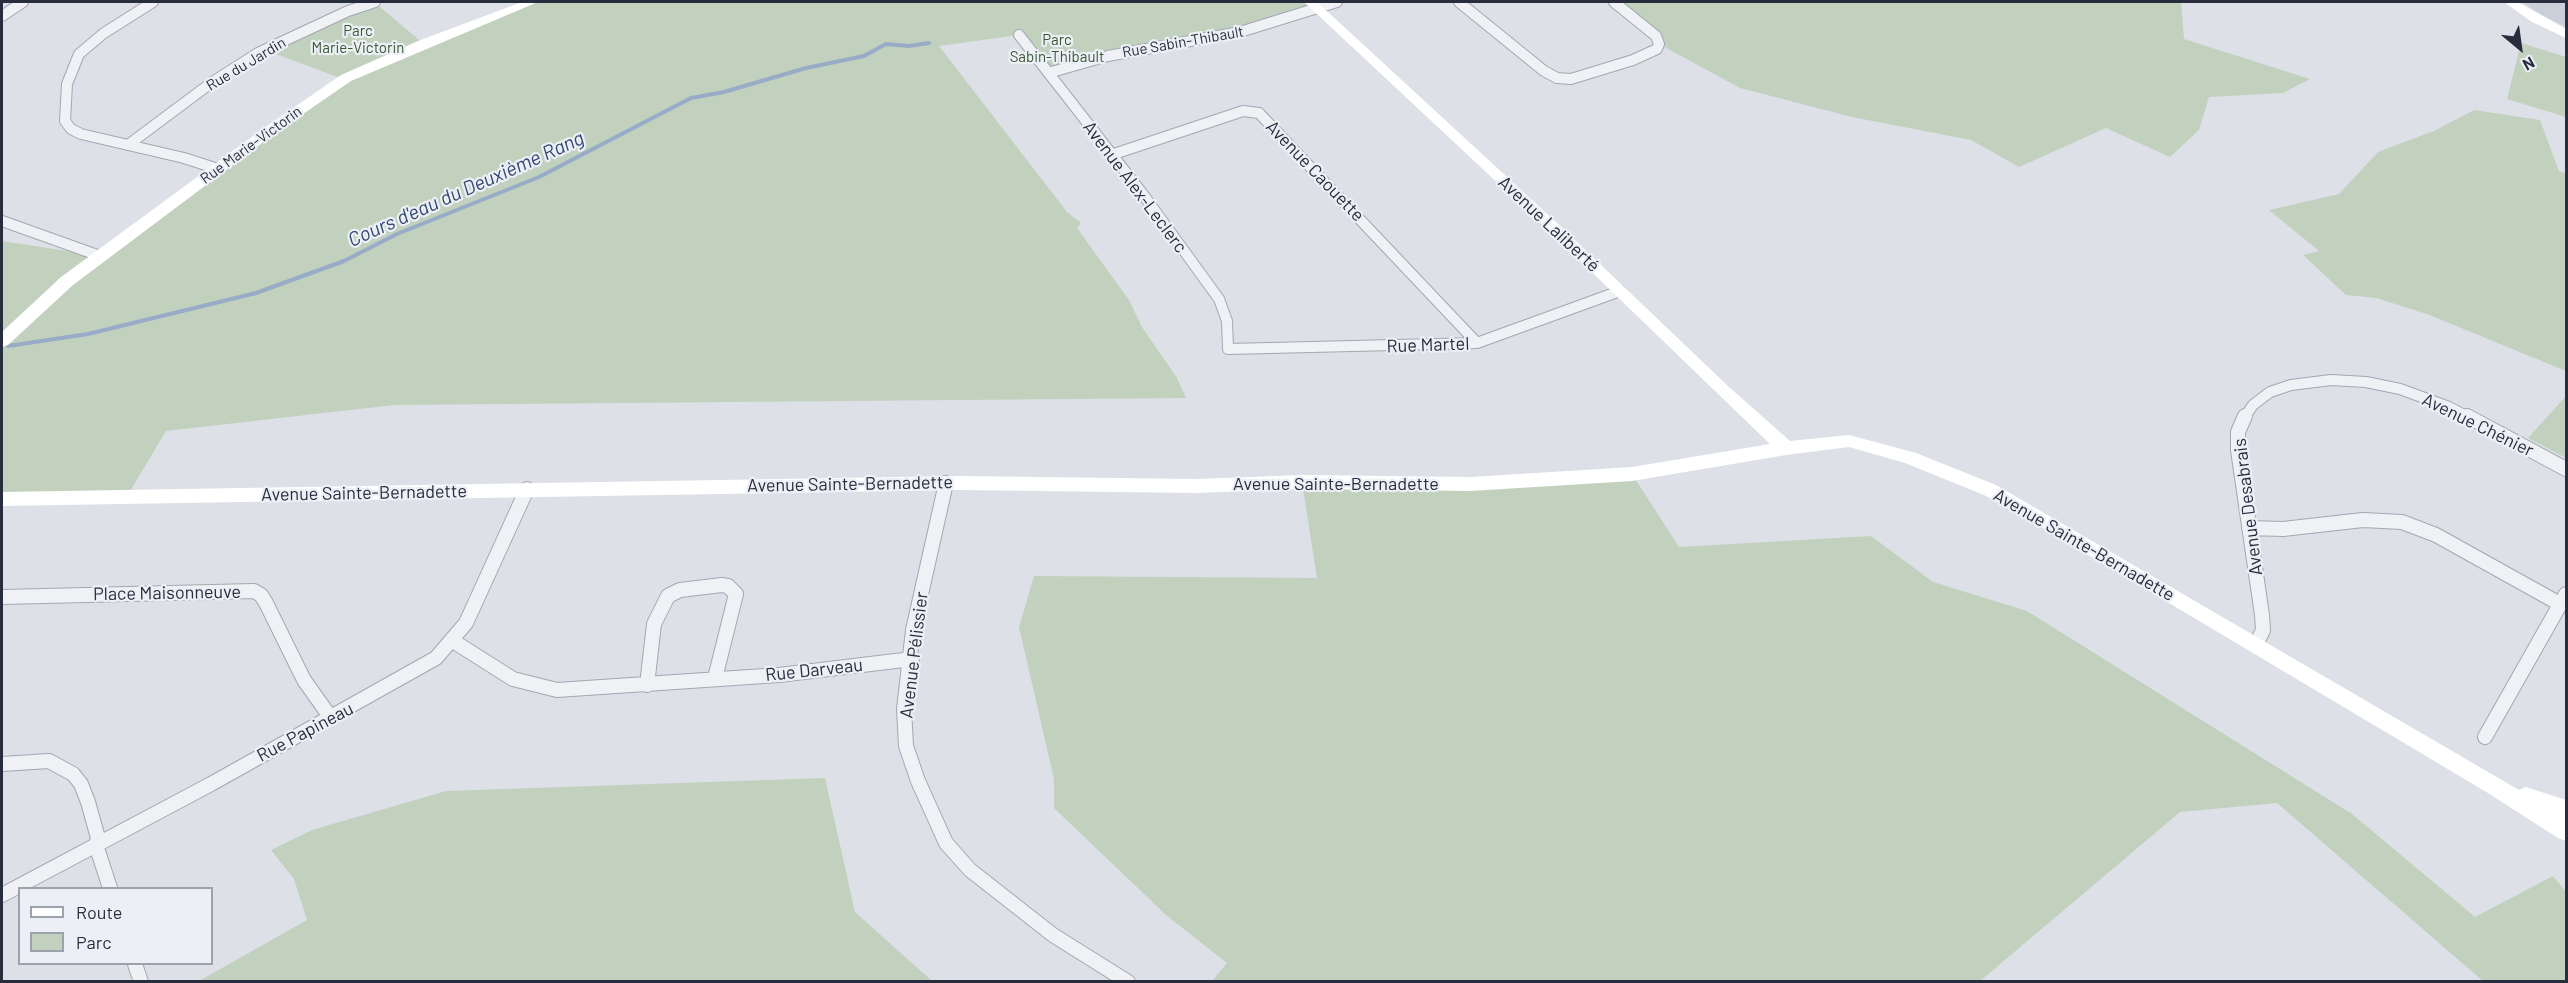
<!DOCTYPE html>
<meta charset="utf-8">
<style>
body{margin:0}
#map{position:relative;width:2568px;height:983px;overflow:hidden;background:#dde0e7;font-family:Barlow,sans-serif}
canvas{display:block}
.frame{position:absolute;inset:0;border:3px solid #272d3d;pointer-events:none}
.legend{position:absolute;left:18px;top:887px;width:195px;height:78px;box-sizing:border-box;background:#eceff5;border:2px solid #9da1ab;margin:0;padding:8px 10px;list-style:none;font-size:18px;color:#272d3d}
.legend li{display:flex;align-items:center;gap:12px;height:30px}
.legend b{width:30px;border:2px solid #9da1ab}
.north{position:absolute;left:2490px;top:18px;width:60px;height:60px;-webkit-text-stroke:4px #eceff5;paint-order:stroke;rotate:151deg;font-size:16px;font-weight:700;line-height:24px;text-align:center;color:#272d3d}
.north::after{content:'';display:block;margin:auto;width:21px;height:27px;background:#272d3d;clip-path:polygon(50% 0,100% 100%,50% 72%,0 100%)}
</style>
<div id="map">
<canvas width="2568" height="983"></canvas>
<div class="frame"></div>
<ul class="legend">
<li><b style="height:8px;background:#fff"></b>Route</li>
<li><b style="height:16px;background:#c1d1be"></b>Parc</li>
</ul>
<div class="north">N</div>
</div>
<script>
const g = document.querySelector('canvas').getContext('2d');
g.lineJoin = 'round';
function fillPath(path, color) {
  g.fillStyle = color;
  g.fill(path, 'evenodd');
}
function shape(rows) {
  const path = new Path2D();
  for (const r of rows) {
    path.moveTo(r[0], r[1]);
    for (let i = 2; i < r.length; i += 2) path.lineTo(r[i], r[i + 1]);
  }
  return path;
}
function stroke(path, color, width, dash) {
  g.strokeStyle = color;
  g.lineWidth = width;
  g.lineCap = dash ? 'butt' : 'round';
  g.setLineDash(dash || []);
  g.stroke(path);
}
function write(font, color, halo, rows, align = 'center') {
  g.font = font + ' Barlow,sans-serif';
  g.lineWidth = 4.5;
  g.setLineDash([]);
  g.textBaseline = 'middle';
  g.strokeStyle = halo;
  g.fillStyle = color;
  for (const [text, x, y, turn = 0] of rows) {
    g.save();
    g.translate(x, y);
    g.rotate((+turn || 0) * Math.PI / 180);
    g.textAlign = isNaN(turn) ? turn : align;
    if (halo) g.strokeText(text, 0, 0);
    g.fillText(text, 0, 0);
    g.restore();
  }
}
fillPath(shape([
 [2522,2,2566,2,2566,27,2540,14]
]), '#cbcfd9');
fillPath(shape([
 [374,2,424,44,532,2,1337,2,1277,21,1048,73,1019,35,939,46,1067,212,1081,223,1077,228,1129,300,1142,327,1177,378,1186,398,394,405,166,431,126,498,2,499,2,241,100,256,343,79,265,50],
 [1614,2,2181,2,2184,39,2310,79,2283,93,2209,97,2199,130,2170,157,2106,128,2019,167,1971,140,1852,117,1740,88,1659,44],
 [2521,43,2566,57,2566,117,2507,99],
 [2474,110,2540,120,2559,171,2566,173,2566,371,2427,314,2376,298,2346,295,2303,255,2319,251,2269,210,2339,194,2378,152,2434,131],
 [2566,396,2566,458,2528,438],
 [1632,474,1679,547,1871,536,1933,582,2027,611,2352,814,2475,917,2553,876,2566,892,2566,981,2483,981,2277,803,2180,812,1980,981,1212,981,1227,963,1166,915,1054,808,1054,779,1019,627,1034,576,1317,578,1302,482],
 [825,778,855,912,932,981,199,981,307,920,294,879,271,850,312,830,446,791]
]), '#c1d1be');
stroke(shape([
 [8,346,88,334,256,293,344,261,397,234,539,177,691,98,724,92,806,68,864,56,886,44,909,46,929,43]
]), '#98abc7', 4);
const streetFar1 = shape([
 [153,2,104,33,79,54,67,84,65,121,71,129,81,134,184,158,218,169],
 [1459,2,1544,71,1557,78,1571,79,1633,60,1657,49,1659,44,1656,36,1614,2],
 [2,16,23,2],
 [1019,35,1142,193,1219,299,1227,321,1228,349,1477,343,1620,291],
 [1048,73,1108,56,1240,32,1337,2],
 [128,145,211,83,258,53,348,11,375,2],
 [1111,155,1243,111,1259,113,1477,343],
 [2,221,100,256],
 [2244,418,2253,405,2270,392,2291,385,2331,380,2366,382,2400,389,2449,407,2470,418]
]);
const street = shape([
 [2245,416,2238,432,2238,450,2262,615,2263,630,2256,645],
 [2467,416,2566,469],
 [946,483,913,630,904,709,906,746,918,781,946,843,970,870,1053,935,1128,982],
 [2249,528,2283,529,2363,520,2402,522,2436,535,2560,604],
 [2,597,254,591,261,595,266,603,304,680,331,718],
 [453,641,513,679,557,690,779,675,912,659],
 [647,685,654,624,668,596,680,590,722,585,728,586,736,594,715,678],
 [2485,737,2566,594],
 [2,764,49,761,73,774,81,784,88,802,98,838,96,845,110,888],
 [2,895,211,784,436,658,466,623,527,489],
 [135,964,141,982]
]);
stroke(streetFar1, '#a3a7b1', 12);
stroke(street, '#a3a7b1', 16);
stroke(streetFar1, '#f0f1f5', 10);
stroke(street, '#f0f1f5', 14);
fillPath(shape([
 [522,2,538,2,351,81,274,134,73,285,8,345,2,347,2,332,61,277,264,128,341,75,418,41,522,2],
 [1304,2,1317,2,1557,223,1729,387,1790,441,1849,435,1916,453,1996,485,2519,790,2526,787,2566,800,2566,841,2558,838,2488,793,2023,516,1984,495,1905,463,1849,447,1786,455,1632,481,1471,491,1302,489,1196,493,960,490,2,506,2,492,960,476,1196,479,1302,475,1471,477,1632,467,1770,444,1547,229,1304,2],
 [2504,2,2518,2,2566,29,2566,38,2532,22,2504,2]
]), '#fff');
write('15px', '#385934', '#eceff5', [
 ["Parc",358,31],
 ["Marie-Victorin",358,48],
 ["Parc",1057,40],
 ["Sabin-Thibault",1057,57]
]);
write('15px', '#272d3d', '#eceff5', [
 ["Rue Sabin-Thibault",1183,42,-10],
 ["Rue du Jardin",246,64,-31],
 ["Rue Marie-Victorin",251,145,-36]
]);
write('18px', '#272d3d', '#eceff5', [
 ["Avenue Caouette",1315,171,46],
 ["Avenue Alex-Leclerc",1135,187,53],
 ["Avenue Laliberté",1549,224,43],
 ["Rue Martel",1428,345,-2],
 ["Avenue Chénier",2478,425,26],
 ["Avenue Sainte-Bernadette",850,484,-1],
 ["Avenue Sainte-Bernadette",1336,484],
 ["Avenue Sainte-Bernadette",364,493,-1],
 ["Avenue Desabrais",2248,507,-97],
 ["Avenue Sainte-Bernadette",2084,545,30],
 ["Place Maisonneuve",167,593,-1],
 ["Avenue Pélissier",914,655,-83],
 ["Rue Darveau",814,670,-6],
 ["Rue Papineau",305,732,-28]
]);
write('italic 20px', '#314871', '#eceff5', [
 ["Cours d'eau du Deuxième Rang",466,189,-24]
]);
</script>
